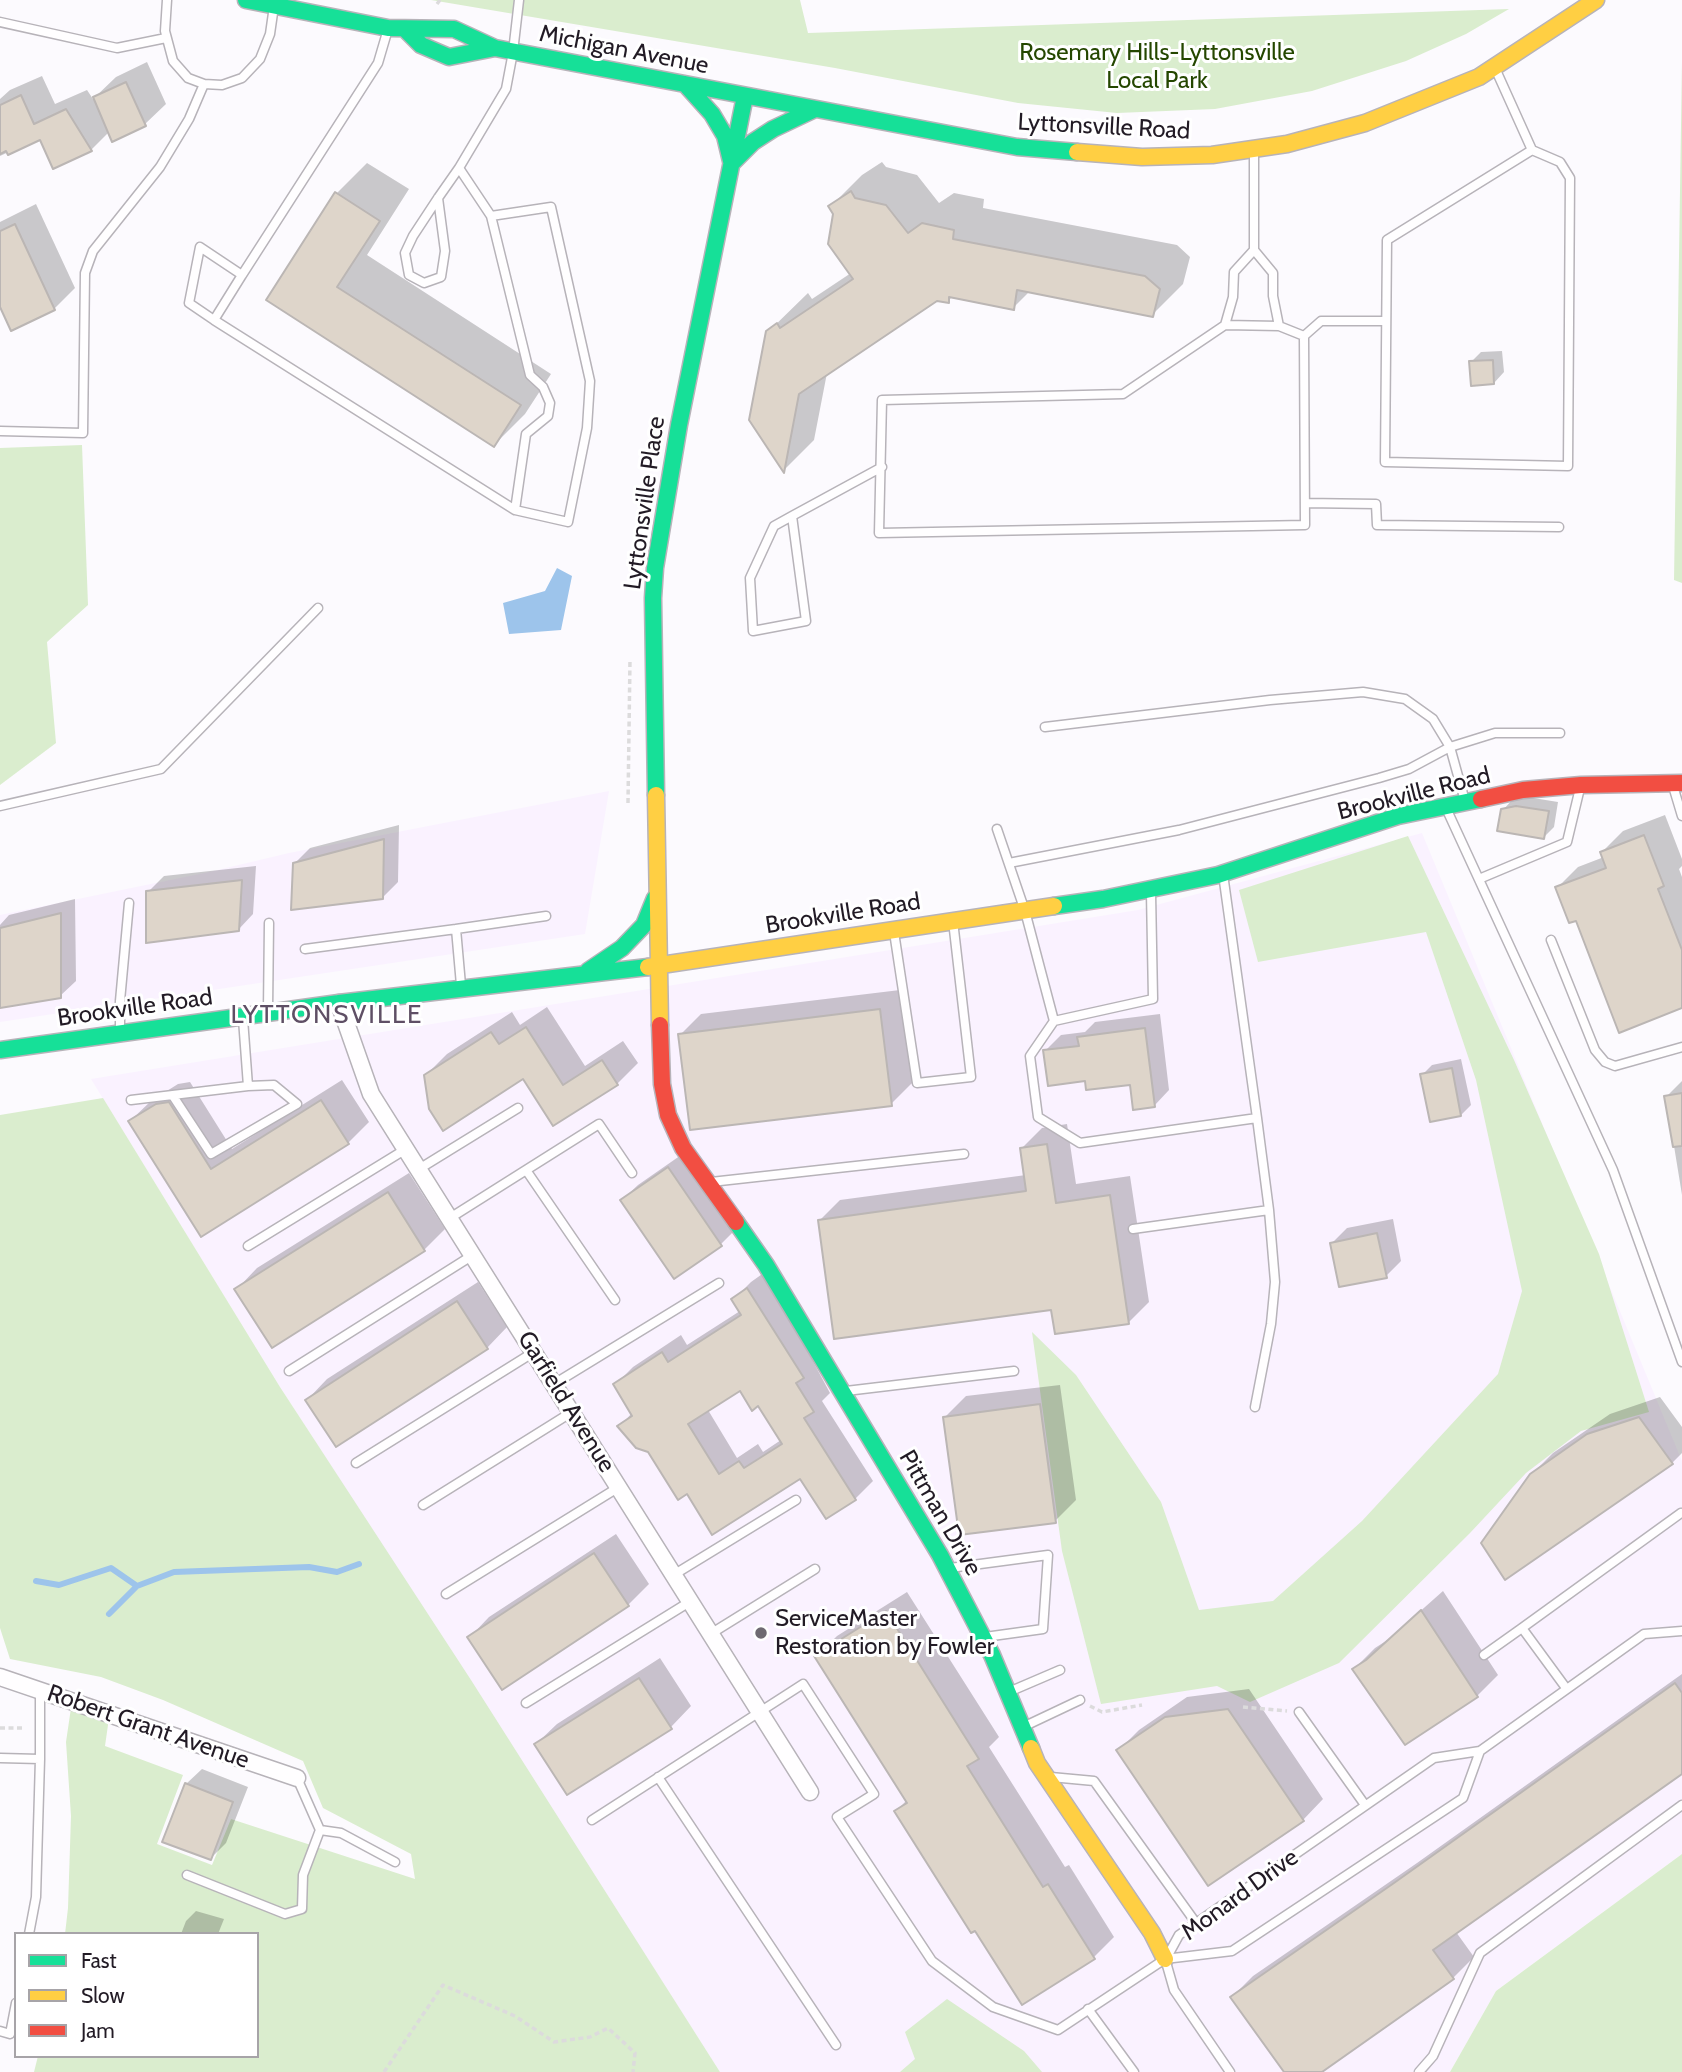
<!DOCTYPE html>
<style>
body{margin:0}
#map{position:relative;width:1682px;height:2072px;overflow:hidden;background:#fcfafe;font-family:Cabin,sans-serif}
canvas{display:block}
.legend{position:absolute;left:14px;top:1932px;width:245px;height:126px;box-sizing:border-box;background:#fff;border:2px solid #a7a4a8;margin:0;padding:9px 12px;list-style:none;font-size:21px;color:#221b25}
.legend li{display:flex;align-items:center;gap:14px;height:35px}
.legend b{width:35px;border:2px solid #a7a4a8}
</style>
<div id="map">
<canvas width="1682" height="2072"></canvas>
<ul class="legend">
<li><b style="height:9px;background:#16e098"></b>Fast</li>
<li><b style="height:9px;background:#ffcf43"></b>Slow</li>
<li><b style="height:9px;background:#f24e42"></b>Jam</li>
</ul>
</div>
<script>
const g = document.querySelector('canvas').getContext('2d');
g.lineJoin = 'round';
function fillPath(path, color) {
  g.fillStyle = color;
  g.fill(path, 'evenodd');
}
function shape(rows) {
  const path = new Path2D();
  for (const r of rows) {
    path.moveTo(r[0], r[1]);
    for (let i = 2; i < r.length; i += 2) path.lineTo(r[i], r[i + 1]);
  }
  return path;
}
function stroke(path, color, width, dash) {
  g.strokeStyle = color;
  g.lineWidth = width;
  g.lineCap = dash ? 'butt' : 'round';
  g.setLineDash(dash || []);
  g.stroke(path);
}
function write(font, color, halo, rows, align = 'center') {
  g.font = font + ' Cabin,sans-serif';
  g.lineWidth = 6;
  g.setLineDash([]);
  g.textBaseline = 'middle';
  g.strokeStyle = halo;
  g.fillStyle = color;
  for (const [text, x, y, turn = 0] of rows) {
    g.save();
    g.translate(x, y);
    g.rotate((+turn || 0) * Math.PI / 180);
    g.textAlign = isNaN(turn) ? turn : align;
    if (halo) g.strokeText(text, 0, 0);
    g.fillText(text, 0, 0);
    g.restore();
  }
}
fillPath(shape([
 [609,791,585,934,0,1022,0,915,209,872,289,853],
 [1422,833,1682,1461,1682,1854,1496,1991,1450,2072,720,2072,280,1387,91,1079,1138,910]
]), '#faf2ff');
fillPath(shape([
 [431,0,800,0,808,33,1509,9,1466,34,1406,61,1312,91,1215,109,1117,113,1018,103,835,68],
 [1682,61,1682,583,1674,580],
 [82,445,88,605,47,642,56,743,0,785,0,448],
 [1408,836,1514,1060,1599,1254,1649,1412,1581,1431,1526,1473,1470,1533,1339,1663,1250,1702,1217,1686,1101,1704,1062,1551,1032,1332,1076,1375,1161,1502,1199,1610,1273,1601,1362,1521,1498,1374,1522,1291,1476,1080,1426,932,1258,962,1239,890],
 [103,1098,280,1387,471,1680,720,2072,34,2072,38,2056,257,2056,257,1934,65,1934,68,1908,71,1816,66,1742,71,1708,109,1718,105,1746,183,1775,157,1844,212,1865,231,1819,415,1879,411,1854,323,1808,303,1761,163,1700,101,1677,10,1659,0,1628,0,1115],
 [1682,1854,1682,2072,1450,2072,1496,1991],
 [947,1999,1024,2051,1042,2072,900,2072,915,2059,905,2032]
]), '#daedce');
fillPath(shape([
 [557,568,572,576,561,630,509,634,503,603,545,591]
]), '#9dc4eb');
fillPath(shape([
 [147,62,166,104,145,124,113,140,109,132,91,150,54,167,41,137,0,156,0,99,10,90,42,76,55,104,87,90,93,99,116,77],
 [882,162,886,167,917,175,939,203,954,193,984,199,983,208,1177,245,1190,257,1183,284,1152,315,1030,291,1013,308,953,296,948,301,937,299,827,373,814,440,784,470,768,332,808,293,812,299,851,273,835,213,831,206,862,175],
 [367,163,409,189,367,255,551,374,525,414,494,445,268,299,337,193],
 [36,204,75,288,54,309,12,328,0,302,0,222],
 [1502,351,1504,372,1494,383,1471,362,1481,352],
 [1527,797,1558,802,1554,827,1544,837,1503,810,1513,799],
 [1665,815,1682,859,1682,866,1679,869,1682,877,1682,1007,1577,919,1557,888,1578,867,1604,857,1602,852,1623,831],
 [399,825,398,882,383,897,294,864,310,848],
 [256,866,253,914,238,930,148,892,164,876],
 [75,899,76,981,60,996,0,1006,0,925,9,915],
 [900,990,912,1083,891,1104,680,1035,701,1014],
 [547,1007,585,1066,623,1041,638,1063,617,1084,554,1124,523,1077,426,1075,447,1054,512,1012,520,1025],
 [1160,1014,1169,1090,1154,1106,1131,1083,1087,1079,1045,1051,1061,1035,1085,1032,1095,1022],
 [1461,1059,1471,1105,1461,1115,1422,1075,1432,1065],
 [342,1080,369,1122,348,1143,202,1234,130,1121,151,1101,178,1084,190,1082,232,1149],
 [1682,1081,1682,1195,1666,1097],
 [1067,1124,1076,1184,1130,1176,1149,1302,1129,1322,1053,1308,820,1220,840,1200,1026,1175,1022,1148,1042,1128],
 [684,1153,736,1229,721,1244,622,1200,638,1185],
 [409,1173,445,1229,424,1250,272,1346,237,1289,257,1268],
 [1393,1219,1401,1261,1386,1276,1332,1243,1347,1228],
 [765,1272,830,1393,822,1401,873,1481,855,1499,801,1477,688,1492,649,1450,620,1426,632,1413,615,1385,633,1367,681,1335,687,1345,740,1311,733,1300,751,1282],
 [741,1389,759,1404,781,1440,763,1452,758,1444,737,1458,708,1410],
 [478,1282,507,1327,487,1348,307,1400,327,1379],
 [1060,1385,1076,1500,1055,1521,945,1417,966,1396],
 [1660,1397,1682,1427,1682,1453,1672,1463,1531,1475,1553,1453,1610,1414],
 [616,1534,649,1584,628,1605,469,1638,489,1617],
 [1443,1591,1498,1675,1477,1696,1354,1669,1375,1648,1389,1639],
 [907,1592,999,1737,989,1747,1065,1867,1069,1865,1114,1937,1094,1957,896,1811,907,1800,816,1657,837,1636],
 [660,1658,691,1706,671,1727,567,1793,536,1744,557,1724],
 [1682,1674,1682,1772,1456,1932,1474,1957,1453,1978,1319,2072,1286,2072,1232,1997,1253,1976,1417,1863],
 [1249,1689,1323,1799,1303,1820,1118,1751,1139,1730,1187,1697],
 [202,1769,248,1787,226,1843,211,1858,186,1784],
 [196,1911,224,1919,218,1934,181,1934,186,1921]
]), '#0003');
stroke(shape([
 [36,1581,59,1585,111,1568,137,1586],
 [109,1614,137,1586,174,1572,309,1567,337,1572,359,1564]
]), '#9dc4eb', 6);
const building = shape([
 [126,82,146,126,112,142,93,97,126,82],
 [21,95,34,124,66,109,92,151,53,169,40,140,8,155,6,151,0,154,0,105,21,95],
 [851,191,855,198,886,205,908,233,922,223,954,230,953,239,1145,276,1160,289,1153,317,1017,290,1014,310,949,297,949,303,937,301,799,394,784,473,749,420,766,331,777,323,780,328,853,279,828,244,833,214,828,206,851,191],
 [335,192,380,221,337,287,521,405,494,447,266,300,335,192],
 [15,224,55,310,11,331,0,307,0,231,15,224],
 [1493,360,1494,384,1471,386,1469,361,1493,360],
 [1516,806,1549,811,1544,839,1497,831,1501,809,1516,806],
 [1644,835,1664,886,1658,889,1682,950,1682,1008,1619,1033,1576,921,1569,923,1555,887,1606,868,1600,852,1644,835],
 [384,839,383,899,291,910,293,863,384,839],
 [242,880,239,931,146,943,146,891,242,880],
 [61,913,61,998,0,1008,0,928,61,913],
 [880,1009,892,1106,690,1130,678,1034,880,1009],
 [526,1027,563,1085,602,1060,618,1085,553,1126,523,1079,443,1131,429,1109,424,1075,491,1032,499,1044,526,1027],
 [1145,1028,1155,1107,1133,1110,1130,1085,1086,1090,1085,1081,1048,1086,1043,1050,1079,1046,1077,1037,1145,1028],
 [1452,1068,1461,1116,1430,1122,1420,1074,1452,1068],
 [1682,1093,1682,1146,1673,1147,1664,1096,1682,1093],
 [321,1100,349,1144,201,1237,128,1121,156,1104,169,1102,211,1169,321,1100],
 [1047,1144,1056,1203,1110,1195,1129,1324,1055,1334,1051,1310,834,1339,818,1220,1026,1191,1020,1148,1047,1144],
 [668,1167,722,1246,674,1279,620,1200,668,1167],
 [388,1192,425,1251,272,1348,234,1289,388,1192],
 [1377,1233,1387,1278,1339,1287,1330,1243,1377,1233],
 [747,1288,804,1378,796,1383,814,1412,804,1418,856,1500,826,1519,800,1479,712,1535,687,1494,678,1500,648,1452,636,1448,617,1426,632,1416,613,1384,662,1352,668,1362,741,1315,731,1299,747,1288],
 [740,1391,752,1411,758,1406,782,1444,744,1468,739,1461,719,1474,688,1424,740,1391],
 [457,1301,488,1349,336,1447,305,1400,457,1301],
 [1040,1404,1056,1523,959,1535,943,1417,1040,1404],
 [1639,1417,1673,1464,1505,1580,1481,1543,1530,1474,1587,1434,1639,1417],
 [594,1553,629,1606,502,1690,467,1637,594,1553],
 [1421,1610,1478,1697,1405,1745,1352,1669,1366,1660,1421,1610],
 [886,1611,979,1759,967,1766,1043,1887,1048,1884,1095,1959,1022,2005,975,1931,971,1933,894,1811,907,1803,814,1656,886,1611],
 [639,1678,672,1729,567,1795,534,1744,639,1678],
 [1675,1683,1682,1693,1682,1774,1433,1950,1454,1979,1322,2072,1284,2072,1230,1997,1394,1883,1675,1683],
 [1228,1709,1304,1821,1208,1886,1116,1750,1165,1717,1228,1709],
 [185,1783,233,1802,211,1860,162,1842,185,1783]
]);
fillPath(building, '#ded5ca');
stroke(building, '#bbb6b4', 2);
const lane = shape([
 [167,0,165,31,173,61,188,78,204,84,222,85,242,78,260,59,270,34,274,6],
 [0,22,117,48,166,38],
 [1495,68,1532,150],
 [1532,150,1560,162,1570,178,1568,466,1385,462,1387,240,1532,150],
 [1254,151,1254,250,1273,273,1273,296,1279,326],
 [459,168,491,216,551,207,590,381,587,428,568,522,515,510,526,434,548,416,550,403,543,387,530,375,491,216],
 [438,198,445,251,441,277,424,283,409,275,405,253,413,236,438,198,459,168,506,89,513,52,519,0],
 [242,275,378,63,388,29],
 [214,320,242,275,200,247,189,303,214,320,515,510],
 [1225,325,1279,326,1304,336,1305,525,879,533,882,400,1123,394,1225,325],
 [1225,325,1233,297,1234,272,1254,250],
 [1304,336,1321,321,1385,321],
 [0,431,83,433,85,273,93,251,160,167,189,119,204,84],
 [1305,503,1376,504,1377,525,1559,527],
 [792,516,806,621,753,631,750,578,774,526,792,516,882,467],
 [1045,727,1270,700,1363,692,1405,699,1433,719,1450,747,1465,801],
 [1673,786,1682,816],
 [0,806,161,769,318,608],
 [1446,808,1613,1170,1682,1362],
 [997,829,1025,911,1054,1021,1153,999,1151,893],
 [1009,863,1179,830,1379,778,1409,769,1450,747,1495,733,1560,733],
 [1479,879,1567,842,1580,788],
 [456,929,546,916],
 [894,932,917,1083,971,1077,953,921],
 [1551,940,1595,1050,1605,1062,1615,1066,1682,1047],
 [305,949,456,929,461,985],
 [268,1010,269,923],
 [1054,1021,1030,1056,1038,1117,1080,1143,1257,1118,1223,874],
 [120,1031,120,1001,129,903],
 [173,1096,211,1154,297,1104,274,1085,248,1086],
 [131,1100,248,1086,243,1019],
 [419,1169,518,1108],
 [526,1170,615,1300],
 [711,1182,964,1154],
 [450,1218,599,1124,632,1173],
 [1133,1229,1269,1210,1257,1118],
 [248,1246,406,1149],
 [289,1371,473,1255],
 [554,1384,719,1283],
 [846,1391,1014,1371],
 [1255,1407,1271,1324,1275,1282,1269,1210],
 [356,1463,534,1352],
 [423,1505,572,1412],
 [950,1568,1048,1555,1043,1629,985,1637],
 [675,1574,796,1500],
 [446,1594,619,1487],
 [712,1633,815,1569],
 [1484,1655,1522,1628],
 [1566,1688,1522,1628,1681,1513],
 [40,1690,40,1759],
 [1011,1691,1060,1670],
 [526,1703,691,1601],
 [1299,1712,1365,1805],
 [1025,1726,1080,1700],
 [0,1758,40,1759,36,1897,29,1934],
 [658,1777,836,2045],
 [1051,1777,1094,1781,1196,1923],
 [592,1820,803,1684,874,1794,837,1817,932,1961,993,2007,1058,2030,1165,1959,1232,1951,1463,1798,1480,1751],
 [320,1830,341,1833,395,1862],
 [187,1875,285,1914,302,1909,303,1875,320,1830,297,1778],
 [1167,1957,1179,1935,1434,1758,1480,1751,1644,1634,1682,1631],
 [1166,1962,1174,1990,1230,2072],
 [1088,2009,1134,2072],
 [0,2031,10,2034,16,2003],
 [1419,2072,1433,2056,1480,1953,1682,1805]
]);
const street = shape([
 [339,1003,371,1094,810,1792],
 [0,1677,297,1778]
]);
const fast = shape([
 [246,0,388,28,454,29,495,48,1017,147,1077,152],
 [405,29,421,45,449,57,495,48],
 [685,84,712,114,725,136,731,161],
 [732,163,753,142,773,129,815,109],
 [656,795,653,598,655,568,679,425,745,96],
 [1054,906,1103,899,1218,875,1398,816,1481,799],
 [588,971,622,948,644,925,655,898],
 [0,1050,339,1003,648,967],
 [736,1222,766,1265,940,1555,992,1655,1031,1748]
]);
const slow = shape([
 [1077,152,1142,157,1212,155,1287,144,1365,123,1479,77,1596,0],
 [656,795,660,1025],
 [648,967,1054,906],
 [1031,1748,1037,1763,1152,1933,1165,1959]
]);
const jam = shape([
 [1481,799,1523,790,1581,785,1682,783],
 [660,1025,662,1084,668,1115,683,1148,736,1222]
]);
stroke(lane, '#b7b3b9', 11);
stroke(street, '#b7b3b9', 19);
stroke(fast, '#b7b3b9', 19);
stroke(slow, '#b7b3b9', 19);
stroke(jam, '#b7b3b9', 19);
stroke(shape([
 [437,4,440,0],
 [628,803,630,659],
 [1090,1706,1102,1712,1142,1705],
 [1243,1707,1287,1711],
 [0,1728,23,1728],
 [384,2072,443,1985,515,2016,554,2042,590,2037,608,2028,635,2053,633,2072]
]), '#dcdbdc', 3.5, [5, 3.5]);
stroke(lane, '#fffeff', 8);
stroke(street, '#fffeff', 16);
stroke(fast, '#16e098', 16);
stroke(slow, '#ffcf43', 16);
stroke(jam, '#f24e42', 16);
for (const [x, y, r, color] of [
 [761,1633,7,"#6e6971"]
]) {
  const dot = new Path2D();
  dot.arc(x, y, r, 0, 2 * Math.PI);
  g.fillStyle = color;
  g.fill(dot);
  stroke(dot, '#fff', 2.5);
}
write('24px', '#221b25', '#fff', [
 ["Michigan Avenue",624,50,11],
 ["Lyttonsville Road",1104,127,3],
 ["Lyttonsville Place",645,503,-82],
 ["Brookville Road",1414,794,-14],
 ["Brookville Road",843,914,-9],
 ["Brookville Road",135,1008,-8],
 ["Garfield Avenue",566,1402,58],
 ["Pittman Drive",940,1513,60],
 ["Robert Grant Avenue",148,1727,19],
 ["Monard Drive",1240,1895,-36]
]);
write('24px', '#254700', '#fff', [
 ["Rosemary Hills-Lyttonsville",1157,53],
 ["Local Park",1157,81]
]);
write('24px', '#221b25', '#fff', [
 ["ServiceMaster",775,1619],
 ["Restoration by Fowler",775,1647]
], 'left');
g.letterSpacing = '2px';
write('26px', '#5f4f65', '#fff', [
 ["LYTTONSVILLE",327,1015]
]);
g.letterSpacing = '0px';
</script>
